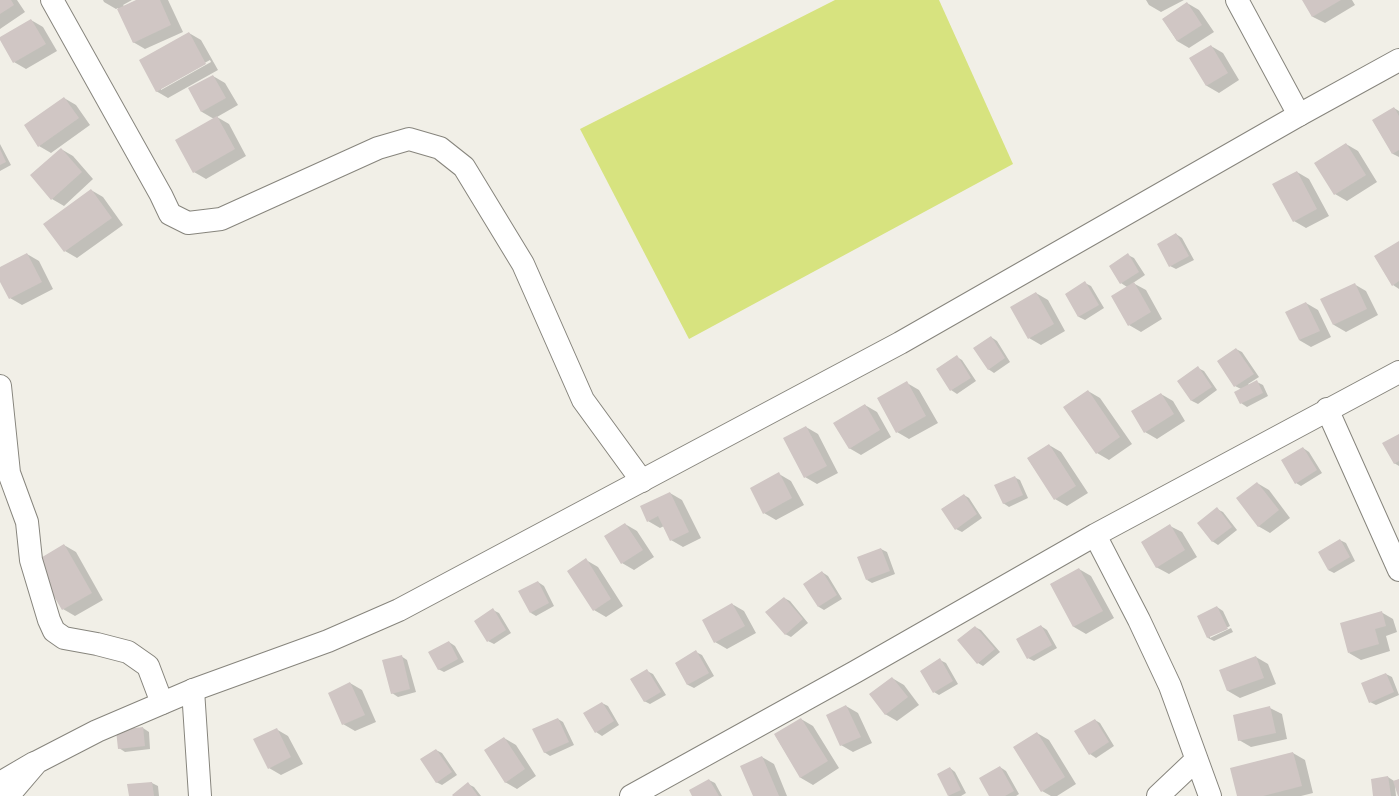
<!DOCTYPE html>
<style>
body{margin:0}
canvas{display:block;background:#f1efe7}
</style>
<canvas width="1399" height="796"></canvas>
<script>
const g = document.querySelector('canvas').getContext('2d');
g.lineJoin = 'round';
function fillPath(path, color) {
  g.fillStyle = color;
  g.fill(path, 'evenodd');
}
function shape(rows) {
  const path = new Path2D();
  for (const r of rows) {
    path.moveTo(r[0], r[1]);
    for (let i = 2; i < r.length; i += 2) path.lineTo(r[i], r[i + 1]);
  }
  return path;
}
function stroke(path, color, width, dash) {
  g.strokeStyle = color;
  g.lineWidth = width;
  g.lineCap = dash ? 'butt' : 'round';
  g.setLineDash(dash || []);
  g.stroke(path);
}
fillPath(shape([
 [835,0,939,0,1013,164,689,339,580,129]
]), '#d7e37f');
fillPath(shape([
 [0,0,17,0,25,12,0,29],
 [103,0,132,0,123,5,124,6,138,0,168,0,183,32,145,49,133,42,118,8,116,9,104,2],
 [1146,0,1184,0,1161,12,1149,5],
 [1303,0,1352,0,1355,5,1325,23,1313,17],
 [1187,3,1199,10,1214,32,1189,48,1177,41,1163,19],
 [31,20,43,27,57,51,26,69,14,62,0,38],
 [189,33,201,40,218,70,168,98,156,91],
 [210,60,211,62,161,90,161,87],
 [1211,46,1223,53,1239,80,1219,93,1207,86,1190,58],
 [213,76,225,83,238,105,217,117,229,124,246,156,206,179,194,172,214,119,202,112,190,89],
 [64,98,76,105,90,125,51,153,39,146],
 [1394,108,1399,111,1399,157,1393,154,1373,121],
 [0,144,11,165,0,171],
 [1346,144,1358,151,1377,182,1347,201,1335,194],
 [61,149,73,156,93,179,64,206,52,199],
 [1297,172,1309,179,1329,216,1306,228,1294,221],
 [91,190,103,197,123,225,77,258,65,251],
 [1176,234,1182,238,1194,260,1176,269,1170,266],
 [1399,243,1399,289,1393,285],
 [27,254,39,261,53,289,22,305,10,298,0,279,0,268],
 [1128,255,1134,258,1145,275,1133,283,1146,290,1162,319,1141,332,1129,325,1127,287,1121,283],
 [1085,283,1091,286,1104,308,1085,320,1079,317,1066,294],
 [1354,284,1366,291,1378,315,1346,332,1334,325,1322,300],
 [1036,293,1048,300,1065,331,1041,345,1029,338],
 [1306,303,1318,310,1331,337,1311,347,1299,340],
 [991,337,997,341,1010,362,994,373,988,369],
 [1236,349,1242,352,1259,377,1248,384,1249,385,1257,382,1263,385,1268,396,1247,407,1241,403,1241,389,1235,386],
 [957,357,962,360,976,381,957,394,951,390],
 [1198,368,1204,371,1217,390,1198,404,1192,401,1178,381],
 [907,383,919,390,938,423,909,439,897,432],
 [1088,391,1100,398,1132,444,1109,460,1097,453],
 [1161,394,1173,401,1185,421,1157,439,1145,432],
 [865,405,877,412,891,437,861,455,849,448],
 [806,427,818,434,838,473,817,484,805,477],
 [1399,435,1399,466,1394,463],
 [1049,445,1061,452,1088,493,1067,506,1055,499,1028,459],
 [1303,448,1309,452,1322,473,1301,486,1296,483],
 [779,474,791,481,804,505,776,520,764,513],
 [1014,477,1020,480,1028,498,1009,507,1003,503],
 [1257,483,1269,490,1290,518,1270,533,1258,526],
 [670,493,682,500,701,538,683,547,671,540,664,526,660,528,648,521],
 [964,495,969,498,982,518,962,532,956,529],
 [1217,509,1223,512,1237,530,1218,545,1212,541],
 [625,524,637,531,654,557,634,570,622,563],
 [1170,526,1182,532,1197,557,1169,574,1156,567],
 [1340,540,1346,543,1355,561,1334,573,1328,570],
 [64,545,76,552,103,600,75,616,63,609],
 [881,549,887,552,895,574,872,583,867,580],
 [586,560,598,567,623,606,606,617,594,610],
 [1079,569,1091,576,1114,618,1086,634,1074,627,1051,584],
 [822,572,828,576,842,599,824,610,819,607,805,584],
 [538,582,544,586,554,606,536,616,531,613],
 [784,598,790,601,808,623,791,637,785,634],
 [732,604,744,611,756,633,727,649,715,642],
 [1217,607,1223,611,1230,626,1210,636,1210,638,1231,628,1233,632,1214,641,1208,638],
 [493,610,499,613,511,633,494,644,488,641],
 [1381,612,1393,619,1397,632,1386,636,1390,651,1361,660,1349,653],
 [1041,626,1047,630,1057,648,1034,661,1028,658],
 [975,627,981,630,1000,652,983,666,978,663],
 [449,642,455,646,464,662,444,672,438,669],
 [696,652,702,655,714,676,694,688,688,685,676,664],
 [401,656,407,660,416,692,398,697,392,693],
 [1256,657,1268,664,1276,684,1240,698,1228,691,1221,671],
 [940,660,946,663,958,684,939,695,934,692],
 [647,671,653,674,666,695,650,704,644,701],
 [1386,674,1392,677,1399,695,1376,705,1370,702],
 [892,678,904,685,919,705,897,721,885,714],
 [350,683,362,690,376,722,355,731,343,724],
 [602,703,608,706,619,725,602,736,596,732],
 [846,706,858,713,872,743,853,752,841,745],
 [1270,708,1282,714,1287,739,1251,747,1239,740],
 [558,719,563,722,574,745,550,756,544,752],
 [801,719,813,726,839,768,813,785,801,778,775,735],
 [1095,720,1100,723,1114,746,1096,758,1090,754],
 [143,728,149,732,150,749,125,752,119,748,117,731],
 [276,729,288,736,303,764,281,775,269,768],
 [1037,733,1049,740,1076,784,1057,796,1051,796,1042,791],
 [504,738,516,745,536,776,517,789,505,782],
 [436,750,442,753,457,775,442,785,436,782],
 [1293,753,1305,760,1313,793,1301,796,1238,796],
 [762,757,774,764,787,796,755,796],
 [1000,767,1006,771,1019,794,1016,796,991,796],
 [950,768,955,772,966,793,961,796,949,796,938,774],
 [1388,777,1394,781,1399,780,1399,795,1396,786,1395,786,1396,796,1374,796],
 [709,780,715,783,722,796,693,796],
 [152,783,158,786,159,796,130,796],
 [468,784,474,787,481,796,455,796]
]), '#0003');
fillPath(shape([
 [0,0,11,0,14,5,0,14],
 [136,0,160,0,171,25,133,43,117,9],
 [1302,0,1341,0,1312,17],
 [1187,2,1202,25,1177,41,1162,19],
 [31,19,46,44,13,63,0,40,0,37],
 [189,32,206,64,156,92,139,60],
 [1211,45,1228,73,1206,86,1189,58],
 [213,75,226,98,201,112,188,88],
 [64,97,79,118,38,147,24,125],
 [1394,107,1399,116,1399,150,1392,154,1372,120],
 [217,116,235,149,193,173,175,140],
 [1346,143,1366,175,1334,195,1314,163],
 [61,148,82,172,51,200,30,175],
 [0,149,6,162,0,165],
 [1297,171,1317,209,1293,222,1272,184],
 [91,189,112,218,64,252,43,224],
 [1176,233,1189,256,1169,267,1157,244],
 [1399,241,1399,281,1392,286,1374,256],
 [27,253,42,282,9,299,0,282,0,267],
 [1128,253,1139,272,1120,284,1109,266],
 [1085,281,1099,305,1078,317,1065,294],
 [1134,282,1151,312,1128,326,1111,296],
 [1355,283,1367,309,1333,325,1320,299],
 [1036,292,1054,324,1028,339,1010,307],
 [1306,302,1320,331,1299,340,1285,312],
 [991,336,1005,358,988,370,973,348],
 [1236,348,1254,374,1234,387,1217,361],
 [957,355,971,378,950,391,936,369],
 [1198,366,1212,387,1191,401,1177,381],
 [1257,380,1263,393,1240,404,1234,392],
 [907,381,926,416,896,433,877,398],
 [1088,390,1120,437,1096,454,1063,407],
 [1161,393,1174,414,1144,433,1131,411],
 [865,404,880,430,849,449,833,423],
 [806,426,827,466,804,478,783,438],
 [1399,434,1399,461,1394,464,1382,443],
 [1049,444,1076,486,1054,500,1027,458],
 [1303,447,1317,470,1295,484,1281,460],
 [779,472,792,498,763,514,750,488],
 [1015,476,1023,495,1003,504,994,485],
 [1257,482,1279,510,1258,527,1236,498],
 [670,492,689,532,670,541,658,516,647,522,640,506],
 [964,494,977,514,955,530,941,509],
 [1217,507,1232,527,1212,542,1197,523],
 [625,523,643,550,621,564,604,536],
 [1170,524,1185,550,1156,568,1141,542],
 [1340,539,1350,557,1328,570,1318,552],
 [64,544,92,593,62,610,34,562],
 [881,548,890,571,866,580,857,557],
 [586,558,611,599,593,611,567,571],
 [1079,568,1103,611,1073,627,1050,584],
 [822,571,837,595,818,607,803,584],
 [538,581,549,603,530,613,518,591],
 [784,597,803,619,785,635,765,612],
 [732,603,745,626,714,643,702,620],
 [1217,606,1228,629,1207,638,1197,616],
 [493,608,506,630,487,642,474,621],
 [1382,611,1386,626,1375,629,1379,644,1348,653,1340,623],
 [1041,625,1052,645,1027,659,1016,639],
 [975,626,995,649,977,664,957,640],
 [449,641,458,659,438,670,428,652],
 [696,650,709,673,687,685,675,663],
 [402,655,410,689,391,694,382,660],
 [1256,656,1264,678,1227,691,1219,670],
 [940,658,953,681,933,693,920,671],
 [647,669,661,692,644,702,630,679],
 [1386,673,1394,692,1369,703,1361,683],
 [892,677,908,697,885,715,869,694],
 [350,682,365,715,342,725,328,693],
 [602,702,614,721,595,733,583,713],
 [846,705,861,737,840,746,826,715],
 [1270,706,1276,733,1238,741,1233,715],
 [558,718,569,742,544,753,532,729],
 [801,718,828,761,800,778,774,734],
 [1095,719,1109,742,1089,755,1074,731],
 [143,727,145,746,118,749,116,730],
 [277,728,291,757,268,769,253,739],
 [1037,732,1065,777,1041,792,1013,747],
 [504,737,525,769,505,783,484,750],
 [436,749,452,772,436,783,420,759],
 [1293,752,1302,786,1263,796,1237,796,1230,768],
 [762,756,779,796,753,796,740,766],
 [1000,766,1014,791,1005,796,989,796,979,778],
 [950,767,961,790,948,796,937,774],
 [1388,776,1391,796,1373,796,1371,779],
 [709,779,719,796,692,796,689,790],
 [1399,779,1399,796,1398,796,1393,781],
 [152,782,154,796,129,796,127,784],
 [468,782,478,796,453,796,452,795]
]), '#d0c6c4');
const street = shape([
 [52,0,161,195,170,214,188,223,221,219,378,148,409,139,440,148,464,167,523,264,583,400,642,481],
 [1237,0,1299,115],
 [0,386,9,473,27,522,31,560,49,620,54,631,64,638,97,644,128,652,148,666,162,703],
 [1327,409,1399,570],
 [1095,535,1139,620,1170,686,1210,796],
 [193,690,200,796],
 [0,783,34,763],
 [631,796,855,672,1095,535,1399,372],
 [1158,796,1196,760]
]);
const secondary = shape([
 [8,796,37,762,97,731,193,690,328,641,399,610,900,343,1299,115,1399,60]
]);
stroke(street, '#87857d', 24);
stroke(secondary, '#87857d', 24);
stroke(street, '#fff', 22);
stroke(secondary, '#fff', 22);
</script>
